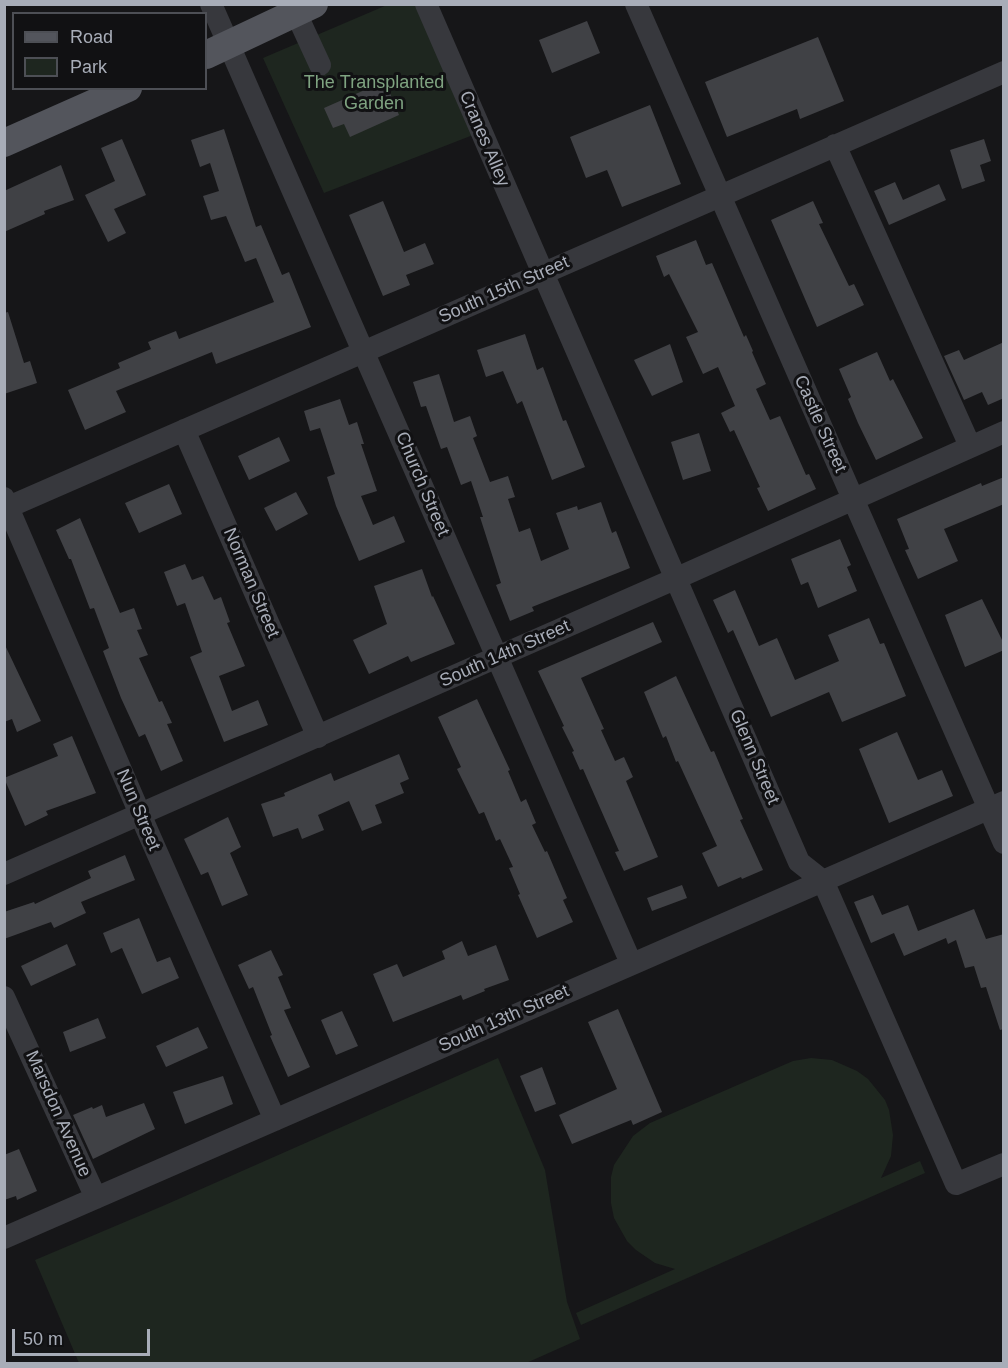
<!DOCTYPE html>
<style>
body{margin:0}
#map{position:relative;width:1008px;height:1368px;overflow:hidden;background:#161618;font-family:Arial,sans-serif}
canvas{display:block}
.frame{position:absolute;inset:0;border:6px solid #a8adb8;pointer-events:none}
.legend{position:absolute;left:12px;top:12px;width:195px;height:78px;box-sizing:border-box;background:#111113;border:2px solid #4d4f55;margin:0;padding:8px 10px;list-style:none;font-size:18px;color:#a8adb8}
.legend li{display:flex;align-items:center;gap:12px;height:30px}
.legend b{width:30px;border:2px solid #4d4f55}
.scale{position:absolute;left:12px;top:1329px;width:138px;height:27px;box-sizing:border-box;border:3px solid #a8adb8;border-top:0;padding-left:8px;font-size:18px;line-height:21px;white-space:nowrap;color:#a8adb8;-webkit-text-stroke:4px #111113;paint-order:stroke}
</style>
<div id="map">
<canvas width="1008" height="1368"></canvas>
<div class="frame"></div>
<ul class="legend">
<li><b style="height:8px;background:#53555c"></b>Road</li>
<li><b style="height:16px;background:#1e261f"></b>Park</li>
</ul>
<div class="scale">50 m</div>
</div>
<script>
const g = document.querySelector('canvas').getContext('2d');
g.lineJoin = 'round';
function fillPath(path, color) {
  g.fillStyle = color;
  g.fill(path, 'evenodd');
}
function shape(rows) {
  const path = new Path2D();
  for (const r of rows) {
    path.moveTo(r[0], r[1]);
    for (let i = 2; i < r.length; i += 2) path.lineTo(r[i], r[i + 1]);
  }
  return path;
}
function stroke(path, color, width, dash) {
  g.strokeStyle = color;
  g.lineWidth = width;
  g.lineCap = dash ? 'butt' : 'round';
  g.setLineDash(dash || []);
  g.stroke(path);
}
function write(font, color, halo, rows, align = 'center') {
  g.font = font + ' Arial,sans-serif';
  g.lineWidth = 6;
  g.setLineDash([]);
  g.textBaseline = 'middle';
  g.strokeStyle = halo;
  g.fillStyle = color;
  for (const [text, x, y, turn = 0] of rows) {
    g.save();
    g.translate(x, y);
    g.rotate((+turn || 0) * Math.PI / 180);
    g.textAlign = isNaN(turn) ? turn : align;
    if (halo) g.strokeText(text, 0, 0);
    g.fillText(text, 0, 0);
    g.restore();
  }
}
fillPath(shape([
 [387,5,419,5,473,135,324,193,263,58],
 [498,1058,545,1170,567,1302,580,1339,524,1364,79,1363,35,1260,165,1205],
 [811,1058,832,1060,857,1071,868,1079,885,1100,889,1110,893,1135,891,1156,881,1178,920,1161,925,1173,581,1325,576,1313,675,1269,655,1263,636,1250,627,1241,614,1218,611,1203,611,1177,614,1165,633,1136,650,1123,793,1061]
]), '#1e261f');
fillPath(shape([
 [587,21,600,53,552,73,539,40],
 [818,37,844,101,800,119,797,109,727,137,705,82],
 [385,81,399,115,350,137,344,124,333,128,324,108],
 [650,105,681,184,622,207,607,170,586,178,570,137],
 [224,129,256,227,261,225,282,275,289,272,311,327,216,364,212,352,116,391,126,412,85,430,68,390,120,368,118,363,151,349,148,342,176,331,179,339,274,302,256,258,245,262,226,216,211,220,203,196,219,191,210,163,200,167,191,140],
 [122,139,146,195,114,209,126,233,108,242,85,195,115,181,101,148],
 [984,139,991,161,980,165,985,181,962,189,950,150],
 [61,165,74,200,44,211,45,214,4,232,4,191],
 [895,182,903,200,939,184,946,200,889,225,874,191],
 [383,201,404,252,425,243,434,264,406,275,410,285,383,296,349,215],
 [813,201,823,223,819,224,849,286,854,284,864,305,817,327,771,220],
 [696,240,706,265,712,263,744,337,746,335,753,351,752,352,766,384,756,389,770,420,780,416,806,475,809,474,816,489,768,511,757,488,760,487,734,430,730,432,721,413,735,406,718,367,703,374,686,337,698,332,669,274,664,277,656,256],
 [8,312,24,363,30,361,37,383,4,394,4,313],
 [525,334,537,370,543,367,563,421,566,420,585,467,552,480,522,401,517,404,503,371,486,377,477,350],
 [1004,342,1004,398,988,405,982,392,964,400,944,356,959,350,964,360],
 [670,344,683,382,652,396,634,360],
 [877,352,890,381,893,379,923,438,876,460,858,423,848,399,851,397,839,369],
 [439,374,454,422,470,416,477,436,473,438,490,482,508,476,515,497,508,499,519,532,530,528,541,561,569,549,556,513,577,506,578,510,601,502,612,533,616,531,630,568,532,607,534,611,510,621,496,585,501,583,480,517,483,517,471,481,461,485,447,447,441,449,426,406,421,407,413,382],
 [340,399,349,425,357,422,364,444,361,444,377,491,361,496,373,525,394,516,405,542,359,561,336,506,327,477,335,474,320,428,310,431,304,411],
 [699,433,711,471,683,480,671,442],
 [279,437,290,461,249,480,238,456],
 [1004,477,1004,504,944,529,958,561,918,579,905,550,909,549,897,519,981,483,982,486],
 [169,484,182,514,139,533,125,503],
 [296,492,308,514,276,531,264,508],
 [80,518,120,613,134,608,142,629,137,630,148,655,139,658,159,702,162,701,172,723,167,724,183,761,161,771,145,734,139,737,121,698,103,651,109,648,94,608,90,609,71,559,69,559,56,530],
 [840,539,851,565,847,567,857,591,818,608,808,582,801,585,791,559],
 [185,564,192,580,203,576,214,600,221,597,230,622,227,623,245,666,219,676,232,711,258,700,268,725,224,742,190,657,202,652,185,603,177,606,164,572],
 [422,569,432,597,433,596,455,644,411,662,408,656,369,674,353,640,387,624,374,586],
 [735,590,759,646,777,638,795,680,839,661,828,635,869,618,880,644,884,643,906,696,842,722,829,692,771,717,733,630,728,633,713,600],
 [982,599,1004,644,1004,650,965,667,945,615],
 [653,622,662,642,581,678,604,729,601,730,615,761,624,757,633,777,626,781,658,857,624,871,615,852,619,851,583,769,580,770,572,752,574,751,562,727,564,726,538,671],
 [4,643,41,721,17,732,12,719,4,722],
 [676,676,711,752,714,751,722,770,743,819,740,820,763,870,742,879,741,877,718,887,702,853,717,846,678,761,676,762,666,736,663,738,644,692],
 [477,699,510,770,508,771,521,802,526,799,536,823,532,825,545,852,547,851,567,898,563,900,573,922,537,938,518,895,520,894,509,868,513,867,500,839,496,841,484,812,479,814,457,769,461,767,438,717],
 [897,732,918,780,942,770,953,796,889,823,859,749],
 [72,736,96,793,46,811,48,815,25,826,4,778,58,756,53,744],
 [399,754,409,779,400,783,404,793,375,805,382,823,362,831,349,801,318,815,324,830,302,839,298,828,273,837,261,804,285,796,284,793,331,773,334,781],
 [228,817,241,847,230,853,248,895,222,906,208,872,201,875,184,839],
 [125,855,135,880,81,902,86,913,54,928,51,922,4,939,4,912,34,902,35,904,91,878,88,871],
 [682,885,687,898,652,911,647,898],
 [873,895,882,915,908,905,918,931,974,909,986,939,1004,934,1004,1029,1000,1030,986,987,981,988,974,966,965,968,956,940,948,944,946,938,904,956,894,933,871,943,854,902],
 [139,918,157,962,170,957,179,978,142,994,122,948,111,953,103,933],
 [462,941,468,956,496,945,509,980,484,989,485,991,463,1000,461,995,393,1022,373,974,397,964,403,977,445,959,442,951],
 [67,944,76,965,31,986,21,966],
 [271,950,283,975,278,977,291,1008,284,1010,310,1067,288,1077,270,1036,272,1035,253,987,249,989,238,965],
 [618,1009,662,1112,633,1125,631,1120,572,1144,559,1115,617,1089,588,1022],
 [342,1011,358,1046,336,1055,321,1020],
 [98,1018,106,1038,70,1052,63,1032],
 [198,1027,208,1048,166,1067,156,1046],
 [542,1067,556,1104,535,1112,520,1076],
 [223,1076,233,1104,185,1124,173,1092],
 [144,1103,155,1129,93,1159,73,1115,92,1107,93,1109,102,1105,106,1117],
 [19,1149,37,1191,17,1200,16,1196,4,1200,4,1155]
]), '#404145');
stroke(shape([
 [211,4,631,963],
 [426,4,799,862,823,881,956,1184,1004,1164],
 [636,4,1004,843],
 [296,13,320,65],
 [835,145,970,446],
 [184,430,318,737],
 [4,498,140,814,275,1120],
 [4,509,1004,72],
 [4,874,677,578,1004,432],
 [4,997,96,1198],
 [4,1238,1004,802]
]), '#37383d', 22);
stroke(shape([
 [206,55,314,4],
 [4,143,128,88]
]), '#53555c', 28);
write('18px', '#7fa381', '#111113', [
 ["The Transplanted",374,83],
 ["Garden",374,104]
]);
write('18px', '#a8adb8', '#111113', [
 ["Cranes Alley",484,139,67],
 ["South 15th Street",504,290,-24],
 ["Castle Street",820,424,66],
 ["Church Street",422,484,67],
 ["Norman Street",251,583,67],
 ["South 14th Street",505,654,-24],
 ["Glenn Street",754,757,67],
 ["Nun Street",138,810,67],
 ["South 13th Street",504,1019,-24],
 ["Marsdon Avenue",58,1114,66]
]);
</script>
